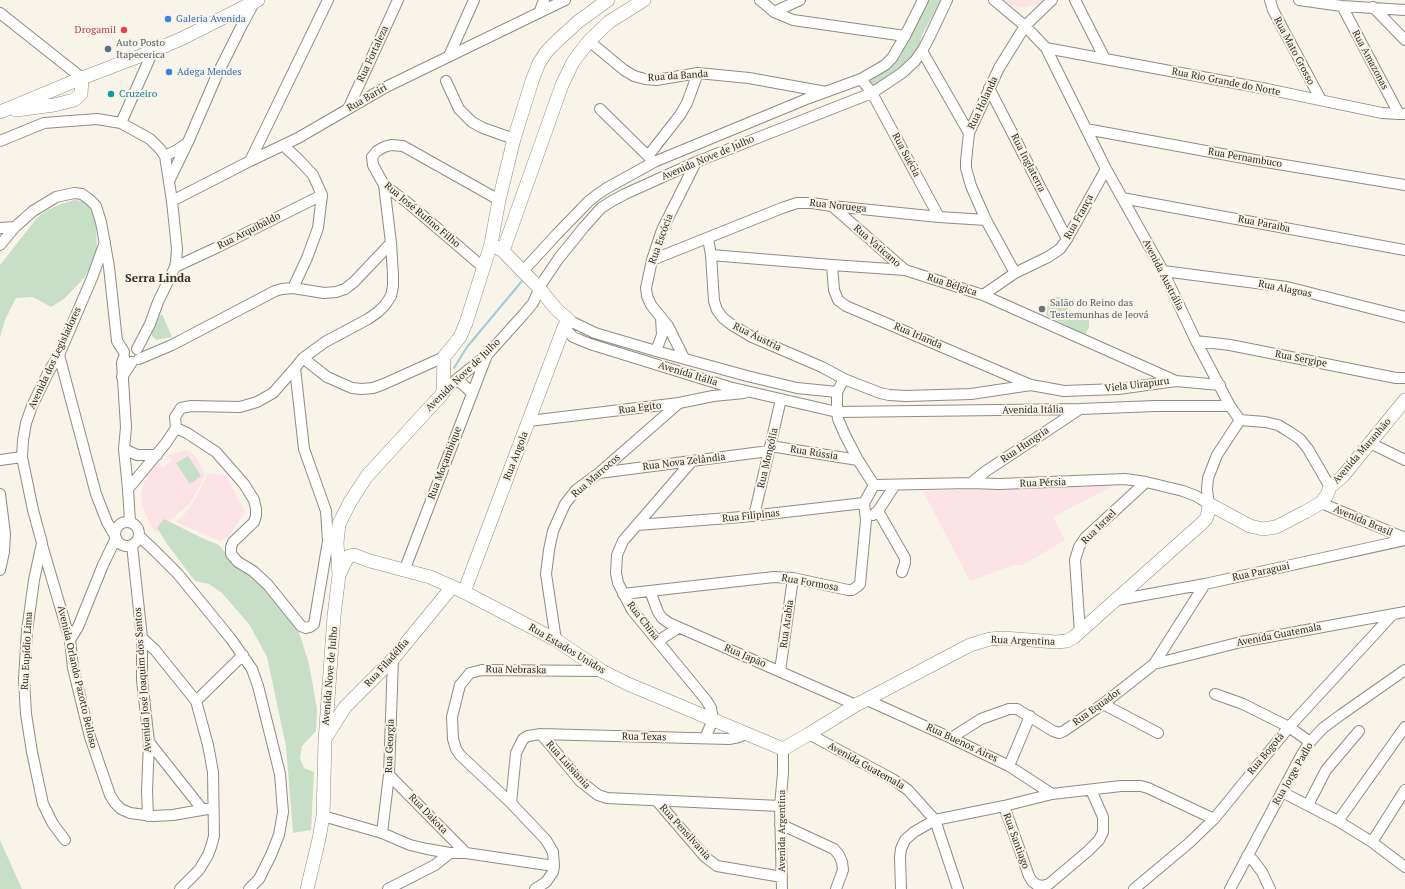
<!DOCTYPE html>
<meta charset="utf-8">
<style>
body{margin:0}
canvas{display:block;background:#f8f4e9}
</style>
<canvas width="1405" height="889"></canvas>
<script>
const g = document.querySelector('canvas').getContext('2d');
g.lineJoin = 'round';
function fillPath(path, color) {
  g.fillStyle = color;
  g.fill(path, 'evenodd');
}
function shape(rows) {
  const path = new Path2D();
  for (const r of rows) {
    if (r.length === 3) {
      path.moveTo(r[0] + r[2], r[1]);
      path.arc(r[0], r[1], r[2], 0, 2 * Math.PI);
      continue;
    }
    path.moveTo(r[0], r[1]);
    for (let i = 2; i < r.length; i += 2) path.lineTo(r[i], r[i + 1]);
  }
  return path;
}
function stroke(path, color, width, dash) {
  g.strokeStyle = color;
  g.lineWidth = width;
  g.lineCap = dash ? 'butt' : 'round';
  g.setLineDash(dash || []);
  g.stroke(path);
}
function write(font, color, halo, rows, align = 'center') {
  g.font = font + ' "PT Serif",serif';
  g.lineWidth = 4;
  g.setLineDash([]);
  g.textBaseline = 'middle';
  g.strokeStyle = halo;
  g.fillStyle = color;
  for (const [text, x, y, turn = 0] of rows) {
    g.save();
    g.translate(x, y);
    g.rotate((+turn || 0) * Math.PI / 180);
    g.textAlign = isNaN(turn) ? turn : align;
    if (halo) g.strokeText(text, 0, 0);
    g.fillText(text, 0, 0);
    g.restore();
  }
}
fillPath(shape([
 [1003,0,1046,0,1043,2,1021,8,1010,4],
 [186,450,195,455,205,474,202,482,190,503,156,533,149,522,142,506,141,494,144,483,150,472,158,461,162,468,173,459,165,456],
 [208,473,226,476,245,512,229,536,220,541,176,522,184,515,196,498],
 [1113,486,1053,517,1065,540,1023,565,1013,565,970,581,923,491]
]), '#fde2e7');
fillPath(shape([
 [928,0,941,0,922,35,917,52,894,72,875,86,870,81,891,66,912,34],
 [74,200,89,202,96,218,97,255,84,278,64,299,51,307,33,297,16,298,5,320,0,337,0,265,37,218,46,211,61,204],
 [1058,297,1061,297,1064,301,1069,310,1086,317,1089,320,1089,327,1085,335,1046,315,1048,303,1052,298],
 [162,314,172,337,156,340,152,336,152,332,158,318],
 [188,456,201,476,190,484,176,463],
 [164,519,200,537,219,545,230,558,276,599,297,626,309,664,317,709,316,731,302,746,300,758,304,768,314,772,311,830,293,833,286,746,267,657,249,624,222,593,209,584,195,581,167,544,157,528],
 [0,840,22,889,0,889]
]), '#c7dfc7');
stroke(shape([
 [454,368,467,347,522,281]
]), '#9fcdd8', 2);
const minor = shape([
 [760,0,774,12,793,20,905,36],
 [994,0,1025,26,1046,48,1106,169,1163,271,1196,341,1230,406,1240,420],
 [1075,0,1105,59],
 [1270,0,1273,10,1321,100],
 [1299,0,1342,6,1405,10],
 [1342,6,1399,114],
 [1373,7,1405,40],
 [774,12,800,0],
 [0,13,82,78],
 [539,13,544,0],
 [589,41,624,70,634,76,645,79,656,80,698,73,749,78,826,92],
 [1046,48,1267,89,1382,113,1399,114,1405,114],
 [922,51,969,133],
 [449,56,474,0],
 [861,79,872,93,939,217],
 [446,81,459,109,472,122,483,128,514,139],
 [989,88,1067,239],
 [348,109,398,0],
 [600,109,653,161],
 [121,123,153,51],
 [1086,129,1260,161,1405,185],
 [0,141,44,123,97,119,121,123,150,139,160,149,165,156,172,201,177,249,176,261,175,267,158,302,150,324,137,349],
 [165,156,177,150,186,144],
 [648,156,680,115,687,103,698,73],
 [250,161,328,0],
 [169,181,188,142,217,75,242,25,255,1],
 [1122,198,1405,250],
 [172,201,250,161,298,138,386,87,565,0],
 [832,206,905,270],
 [0,228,15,227,33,211,56,197,74,193,82,194,90,200,96,206,101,222,109,267,117,341,124,352],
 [708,238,711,255,714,301,717,310,723,318,732,325,752,337,822,367,844,379,880,393,889,395,906,396,971,394,1031,385],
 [0,245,15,227],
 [711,255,832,265,905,270,983,295,1176,381],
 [652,260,782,208,797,203,812,203,832,206,939,217,986,220],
 [832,265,834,290,838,300,846,306,1031,385,1064,391,1118,389,1176,381,1220,385],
 [175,267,218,247,322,195],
 [484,268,408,203,384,185,373,165,372,157,377,151,384,147,391,145,403,146,499,200],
 [523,271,557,234,589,201,598,194,607,188,654,162,809,98,861,79,885,65,892,58,905,36,923,0],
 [1163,271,1287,287,1405,317],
 [1015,273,986,220,971,186,966,168,966,161,969,133,999,68,1025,26,1052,0],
 [293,288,324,293,336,292,345,289,354,282,391,243],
 [983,295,1015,273,1048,257,1060,249,1067,239,1106,169],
 [570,321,595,333,656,351,747,376,797,388,837,392],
 [564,327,573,337,590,344,729,387,837,412,1080,409,1155,406,1230,406],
 [1196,341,1230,345,1396,378,1405,378],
 [656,351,662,335,661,317],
 [59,355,96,494,107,522,115,536],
 [124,357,122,363,126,427,124,449,128,489,130,522],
 [303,358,327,377,352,388,362,389,373,388,384,384,444,357],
 [684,358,668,326,651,305,647,296,646,288,652,260,662,230,696,162],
 [139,359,172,345,275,291,282,289,293,288,307,258,318,228,322,195,313,175,299,160,283,145],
 [122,377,132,362],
 [457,379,472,393],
 [443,393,457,379,487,355,523,315,533,303,542,283,559,258,584,227,601,208,612,201,625,194,696,162,872,93,902,73,915,61,922,51,929,38,947,0],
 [1240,420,1265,422,1278,425,1288,431,1300,439,1308,449,1330,487],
 [529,421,679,403,713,396,744,393],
 [176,428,187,433,216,452,244,484,254,500,256,509,256,516,254,522,233,542,231,547,231,554,238,562,253,571,268,585,301,626,306,628,310,627,314,624,328,541,326,511,304,449,295,368,303,358,325,342,368,319,378,312,385,305,391,296,393,286,393,275,391,243,384,185],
 [1370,443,1405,460],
 [770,446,858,460],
 [124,449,137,455,157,455],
 [22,457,33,510,42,543,34,580,27,631,24,679,26,714,32,752,43,804,53,824,65,840],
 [0,460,22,457,23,440,26,423,32,406,49,371,59,355,92,278,105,242],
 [692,461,623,541,617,555,616,573,618,583,632,610,706,700,711,708,713,720,705,738],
 [599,473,769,451],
 [971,483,986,471,1080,409],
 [874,485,971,483,999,484,1125,479,1146,482,1183,491,1196,496,1209,504],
 [128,489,166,443,176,428,175,417,181,408,191,406,240,407,257,402,273,393,295,368],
 [0,494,5,534,4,552,0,570],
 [1321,503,1405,538],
 [1209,504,1207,490,1208,478,1217,455,1240,420],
 [878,511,905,558,905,563,902,572],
 [873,515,878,511,895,485],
 [754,516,781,399],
 [127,534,12],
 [637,525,742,517,864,503],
 [139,536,154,550,178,574,231,639,252,669,258,686,280,774,283,812,279,835,271,855,259,879,249,889],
 [42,545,70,640,73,668,90,737,110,795,115,803,121,809,130,813,153,816,173,815,213,808],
 [132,545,142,638,142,680,149,742,147,791,148,816],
 [404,571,487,355],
 [650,591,658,612,662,618,669,623,856,705],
 [623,594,774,577,793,578,848,590,852,590,858,586,860,584,866,520,864,503,874,485,858,460,845,435,838,419,837,412,837,392,844,379],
 [1117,600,1205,584,1405,540],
 [1080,633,1075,560,1079,547,1085,538,1146,482],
 [142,638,155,650,196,701,208,745,213,772,214,836,211,847,208,855,199,870,180,889],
 [70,640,78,627,103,565,116,538],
 [556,640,546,574,549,550,553,531,565,504,576,490,599,473,679,403],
 [658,641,678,628],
 [1154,664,1241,642,1405,612],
 [780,671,793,578],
 [1215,694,1243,704,1289,727,1310,742],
 [867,700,951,738,1009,766,1052,794,1121,786,1141,786,1148,788,1214,819],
 [196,701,243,655],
 [1103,704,1158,733],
 [541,734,580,781,598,795,607,798,780,806],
 [809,734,894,780,908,790,935,820,958,889],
 [951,738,981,719,1009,709,1017,709,1053,731,1059,733,1064,731,1103,704,1154,664,1205,584],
 [149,742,202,809],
 [1009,766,1030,716],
 [389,775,466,853],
 [1282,792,1338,821,1372,842,1405,867],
 [657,801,705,857,717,866,782,877],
 [511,803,516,753,523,739,528,736,541,734,577,735,729,739,739,737,746,734],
 [1308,805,1326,770,1359,731],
 [1004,806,1029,876,1032,881,1037,885,1043,886,1049,884,1088,851,1099,840,1103,832,1103,817,1091,790],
 [323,816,382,833,410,845,427,849,450,853,466,853,554,866],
 [1338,821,1405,727],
 [780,824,834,849,839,855,842,862,843,870,836,889],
 [382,833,389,775,393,659],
 [1372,842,1405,790],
 [1247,856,1253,860,1262,872,1270,889],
 [388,889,435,865,450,853],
 [535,889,546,882,553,872,554,866,553,852,546,840,511,803,460,755,456,749,453,739,452,717,460,685,470,673,482,670,602,671],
 [782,889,780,806,783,773,783,749],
 [901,889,900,857,901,849,905,840,914,832,935,820,1004,806,1052,794],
 [1134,889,1189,843,1214,819,1289,727,1393,614],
 [1230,889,1302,754,1310,742,1323,728,1342,714,1405,670]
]);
const major = shape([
 [16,110,54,105,74,100,81,94,82,78],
 [0,112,82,78,153,51,183,38,258,0],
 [503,251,562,85,573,62,589,41,609,22,644,0],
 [339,575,346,560,349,556,354,555,370,561,430,577,464,592,556,640,602,671,628,684,783,749,809,734,856,705,970,645,990,639,1003,638,1056,642,1067,641,1074,637,1201,524,1206,519,1208,513,1209,504,1250,526,1263,529,1276,527,1305,512,1321,503,1327,495,1330,487,1343,476,1405,400],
 [464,592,564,327,570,321,556,309,540,289,503,251,491,244],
 [326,737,345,707,393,659,452,587],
 [307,889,319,839,323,816,325,741,334,616,339,575,337,542,339,524,350,502,367,476,443,393,444,357,460,337,466,323,491,244,499,200,514,139,532,81,539,63,547,51,558,40,579,21,608,0]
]);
stroke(minor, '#8f8c82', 12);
stroke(major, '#8f8c82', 14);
stroke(minor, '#fff', 10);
stroke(major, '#fff', 13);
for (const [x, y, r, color] of [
 [168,19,4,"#3f7fe0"],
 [124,30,4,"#e0444e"],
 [108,49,4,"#5c6f8a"],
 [169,72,4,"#3f7fe0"],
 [111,94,4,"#0f9aa8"],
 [1042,309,4,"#6b7280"]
]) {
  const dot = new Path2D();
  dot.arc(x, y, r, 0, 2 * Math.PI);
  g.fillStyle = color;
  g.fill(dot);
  stroke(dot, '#f8f4e9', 1.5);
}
write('10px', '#366cbe', '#f8f4e9', [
 ["Galeria Avenida",176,19],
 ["Adega Mendes",177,72]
], 'left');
write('10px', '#be3a42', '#f8f4e9', [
 ["Drogamil",116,30]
], 'right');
write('10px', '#4e5e75', '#f8f4e9', [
 ["Auto Posto",116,43],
 ["Itapecerica",116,55]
], 'left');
write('10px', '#2d2b27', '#f8f4e9', [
 ["Rua Mato Grosso",1294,51,62],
 ["Rua Fortaleza",373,54,-65],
 ["Rua Amazonas",1370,60,62],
 ["Rua da Banda",678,76,-4],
 ["Rua Rio Grande do Norte",1226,82,11],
 ["Rua Bariri",367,98,-30],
 ["Rua Holanda",983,103,-65],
 ["Rua Suécia",906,155,62],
 ["Avenida Nove de Julho",708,158,-23],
 ["Rua Pernambuco",1245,158,10],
 ["Rua Inglaterra",1028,163,63],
 ["Rua Noruega",838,206,6],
 ["Rua José Rufino Filho",422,215,40],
 ["Rua França",1079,217,-61],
 ["Rua Paraiba",1264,224,11],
 ["Rua Arquibaldo",249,231,-27],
 ["Rua Escócia",661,239,-70],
 ["Rua Vaticano",877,246,41],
 ["Avenida Austrália",1163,275,63],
 ["Rua Bélgica",952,285,18],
 ["Rua Alagoas",1285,289,11],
 ["Rua Irlanda",918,336,23],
 ["Rua Áustria",757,337,26],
 ["Avenida dos Legisladores",55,358,-65],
 ["Rua Sergipe",1301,359,11],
 ["Avenida Itália",688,374,17],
 ["Avenida Nove de Julho",463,375,-44],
 ["Viela Uirapuru",1137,385,-7],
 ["Rua Egito",640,408,-7],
 ["Avenida Itália",1033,410,-1],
 ["Rua Hungria",1025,445,-34],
 ["Avenida Maranhão",1362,451,-49],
 ["Rua Rússia",814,453,9],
 ["Rua Angola",516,456,-69],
 ["Rua Mongólia",768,458,-77],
 ["Rua Nova Zelândia",684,462,-7],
 ["Rua Moçambique",445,463,-69],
 ["Rua Marrocos",596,476,-41],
 ["Rua Pérsia",1043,483,-2],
 ["Rua Filipinas",751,516,-6],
 ["Avenida Brasil",1363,521,23],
 ["Rua Israel",1099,527,-45],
 ["Rua Paraguai",1261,572,-12],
 ["Rua Formosa",810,583,10],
 ["Rua China",643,621,52],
 ["Rua Arabia",787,624,-82],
 ["Avenida Guatemala",1279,635,-11],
 ["Rua Argentina",1023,641,2],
 ["Rua Estados Unidos",567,649,31],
 ["Rua Eupídio Lima",27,651,-87],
 ["Rua Japão",745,656,23],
 ["Rua Filadélfia",387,663,-48],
 ["Rua Nebraska",516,670,1],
 ["Avenida Nove de Julho",330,676,-85],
 ["Avenida Orlando Pazotto Belloso",77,677,77],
 ["Avenida José Joaquim dos Santos",143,680,-94],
 ["Rua Equador",1097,707,-36],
 ["Rua Texas",644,737,1],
 ["Rua Buenos Aires",962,743,25],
 ["Rua Georgia",390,746,-88],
 ["Rua Bogotá",1266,754,-50],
 ["Rua Luisiania",568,765,48],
 ["Avenida Guatemala",866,766,29],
 ["Rua Jorge Padlo",1293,774,-60],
 ["Rua Dakota",428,814,46],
 ["Avenida Argentina",782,831,-90],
 ["Rua Pensilvania",685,832,48],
 ["Rua Santiago",1016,841,70]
]);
write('10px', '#0d838f', '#f8f4e9', [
 ["Cruzeiro",119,94]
], 'left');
write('10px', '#5b616d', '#f8f4e9', [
 ["Salão do Reino das",1050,303],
 ["Testemunhas de Jeová",1050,315]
], 'left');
write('bold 12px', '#343129', '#f8f4e9', [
 ["Serra Linda",158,279]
]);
</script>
